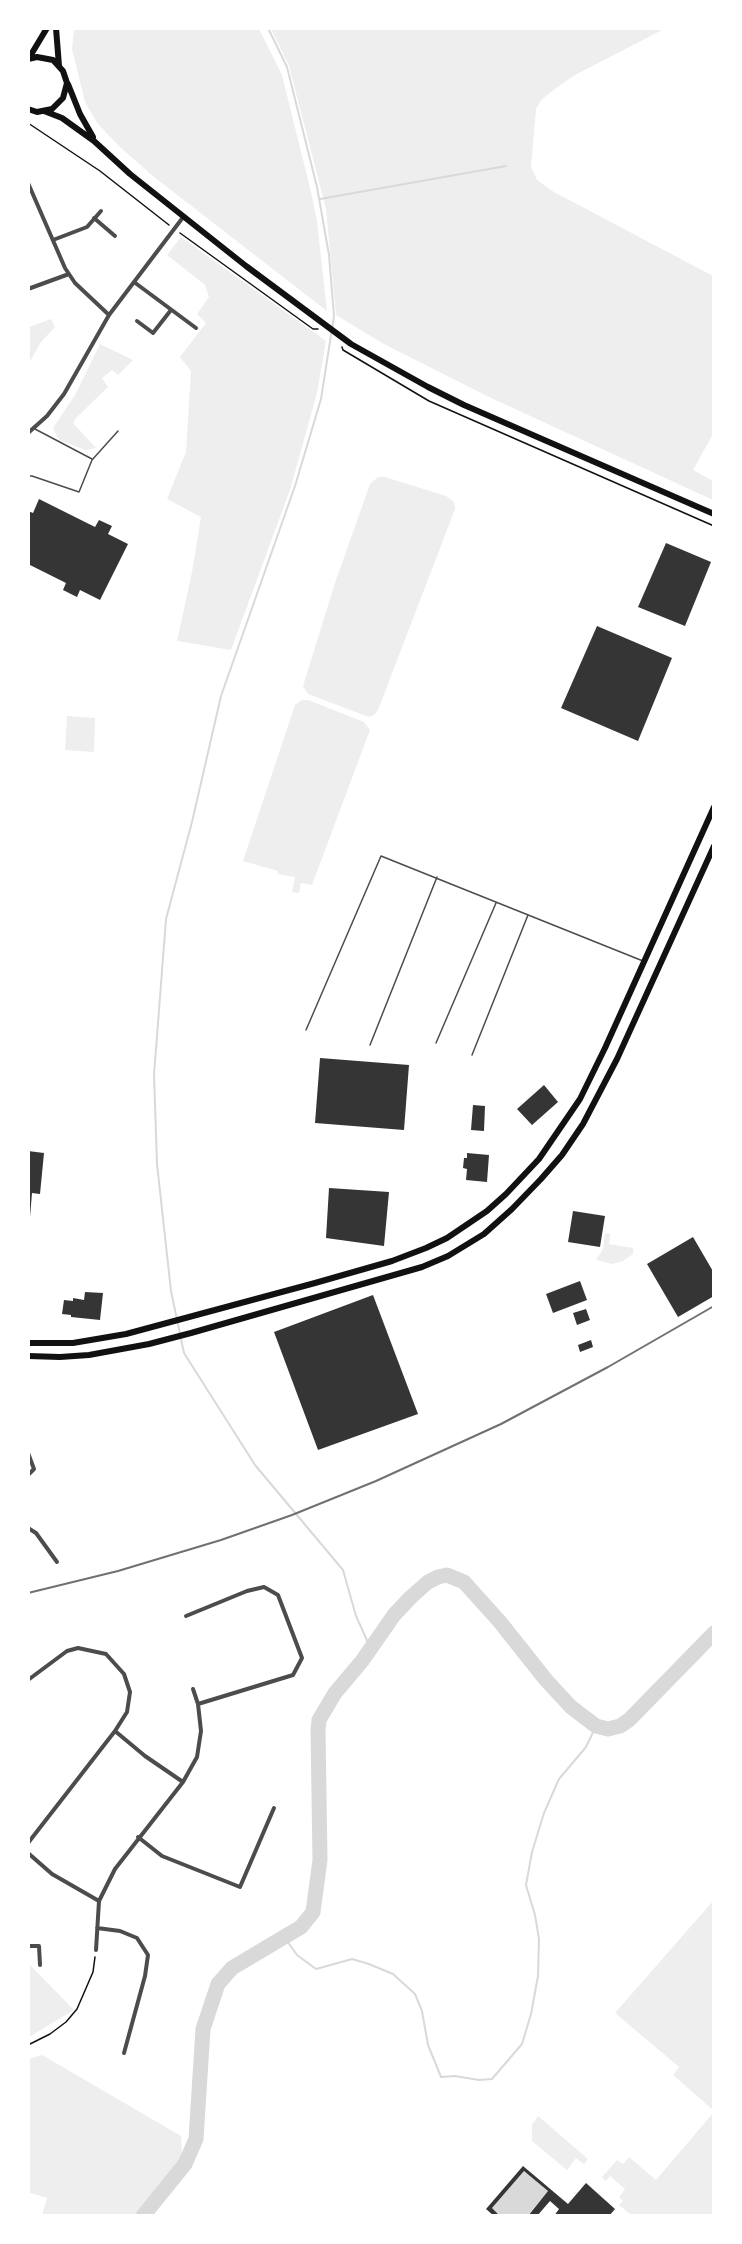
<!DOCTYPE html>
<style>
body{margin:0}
#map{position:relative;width:742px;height:2244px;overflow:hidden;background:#fff;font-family:"Sofia Sans Condensed",sans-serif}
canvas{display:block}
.frame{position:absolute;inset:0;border:30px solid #fff;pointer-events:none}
</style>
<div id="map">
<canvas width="742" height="2244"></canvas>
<div class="frame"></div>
</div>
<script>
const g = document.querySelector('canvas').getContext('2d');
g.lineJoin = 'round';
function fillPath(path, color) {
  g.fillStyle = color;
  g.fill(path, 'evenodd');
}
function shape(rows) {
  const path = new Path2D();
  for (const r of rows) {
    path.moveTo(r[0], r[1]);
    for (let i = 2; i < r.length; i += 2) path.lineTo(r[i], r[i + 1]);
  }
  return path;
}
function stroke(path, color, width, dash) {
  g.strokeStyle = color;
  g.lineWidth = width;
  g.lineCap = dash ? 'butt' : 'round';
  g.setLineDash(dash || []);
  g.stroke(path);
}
fillPath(shape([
 [74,29,259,29,282,75,311,192,317,221,327,311,154,177,120,147,98,124,85,102,72,49],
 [271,29,664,29,575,75,556,88,541,100,536,109,531,167,537,180,554,192,713,276,713,434,693,470,713,481,713,500,489,397,382,343,336,315,326,209,289,66],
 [181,237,326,341,317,393,290,490,231,650,177,641,192,572,201,517,167,499,186,452,191,371,180,357,206,323,197,314,209,297,205,285,167,255],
 [51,319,55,327,41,342,29,363,29,327],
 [100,344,133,360,118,375,112,370,102,378,108,387,76,418,73,423,96,448,85,450,59,440,53,428,75,395],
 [378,477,385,477,446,496,454,502,455,509,378,710,374,715,369,717,308,694,303,686,335,583,370,484],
 [302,700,308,700,364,722,370,730,312,885,301,883,299,893,292,892,295,877,278,874,278,871,243,861,295,705],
 [67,716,95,718,94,752,65,750],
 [605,1233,610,1234,609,1244,633,1248,633,1254,623,1261,612,1264,596,1260,603,1249],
 [713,1901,713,2110,673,2075,679,2067,615,2013],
 [29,1964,74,2010,29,2037,28,2037],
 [42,2055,181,2136,182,2156,135,2215,42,2215,47,2198,28,2192,29,2059],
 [713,2113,713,2215,631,2215,619,2205,623,2201,619,2197,625,2189,610,2176,606,2181,602,2177,617,2160,623,2164,629,2157,656,2180],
 [538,2116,588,2159,584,2164,576,2158,567,2170,532,2141,532,2125]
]), '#eee');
fillPath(shape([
 [524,2171,548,2191,528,2215,500,2215,492,2208]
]), '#d9d9d9');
stroke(shape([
 [268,28,287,67,317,187,329,255,334,316,321,399,295,486,221,696,192,822,166,919,154,1075,157,1164,171,1291,184,1353,255,1465,343,1570,356,1616,370,1647],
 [320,199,506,166],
 [285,1938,297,1955,316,1969,352,1959,369,1964,393,1974,415,1994,422,2011,428,2045,441,2077,455,2076,479,2080,492,2079,522,2044,531,2014,538,1976,539,1939,535,1915,526,1885,532,1852,544,1813,559,1779,586,1747,596,1726]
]), '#d9d9d9', 2);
stroke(shape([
 [143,2216,185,2164,196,2139,203,2029,218,1984,232,1968,301,1927,313,1912,320,1860,318,1730,319,1720,335,1693,362,1661,394,1615,411,1597,428,1582,438,1577,447,1575,464,1582,500,1622,546,1680,571,1707,596,1726,608,1729,620,1726,629,1720,714,1633]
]), '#d9d9d9', 15);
fillPath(shape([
 [39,499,95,527,99,520,112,526,108,534,128,544,100,600,80,590,77,597,63,590,66,583,28,564,28,511,33,513],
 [666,543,711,562,685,626,638,607],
 [597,626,672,658,638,741,561,708],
 [320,1058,409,1065,404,1130,315,1123],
 [544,1085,558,1102,532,1125,517,1109],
 [473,1105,485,1106,484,1131,471,1130],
 [28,1151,44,1153,40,1194,32,1193,30,1217,28,1217],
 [467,1153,489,1155,487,1182,466,1180,467,1169,463,1168,464,1158,467,1158],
 [329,1188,389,1192,384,1246,326,1238],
 [573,1211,605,1216,600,1247,568,1242],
 [693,1237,714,1273,714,1296,678,1317,647,1264],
 [580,1281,587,1300,553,1313,546,1294],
 [85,1292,103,1293,100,1320,71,1317,71,1315,62,1314,64,1300,73,1301,73,1298,84,1300],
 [373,1295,418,1414,318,1450,274,1332],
 [586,1309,590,1320,577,1325,573,1313],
 [591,1340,593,1347,580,1352,578,1345],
 [523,2166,568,2204,586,2183,615,2209,609,2216,554,2216,559,2209,550,2201,537,2216,528,2216,548,2191,524,2171,492,2208,500,2216,494,2216,486,2209]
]), '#353535');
stroke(shape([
 [28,123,100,171,169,225],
 [180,233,313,329,318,329],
 [342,347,343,350,429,401,714,526],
 [28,2045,50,2034,66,2022,77,2009,93,1972,95,1957]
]), '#111', 1.5);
stroke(shape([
 [35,429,92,459],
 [28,476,32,476,79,492,92,460,118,431],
 [306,1030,381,856,643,961],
 [436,1043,496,903],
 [370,1045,437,877],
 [472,1055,528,915]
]), '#4c4c4c', 1.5);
stroke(shape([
 [28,183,65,268,75,283,109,315],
 [94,218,115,236],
 [53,240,87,227,101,211],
 [134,282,196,328],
 [28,289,69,274],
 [137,321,153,333,171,310],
 [28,433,47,416,64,394,109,315,184,216],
 [28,1453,34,1469,28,1475],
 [28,1528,36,1533,57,1562],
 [186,1616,247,1591,264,1587,278,1595,302,1658,293,1675,198,1704],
 [28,1680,67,1651,78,1648,106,1654,124,1674,130,1692,127,1712,115,1731,28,1843],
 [115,1731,145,1756,183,1782],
 [138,1837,162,1856,240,1887,274,1808],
 [28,1853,52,1874,99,1901],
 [97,1928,120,1931,137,1938,148,1955,145,1976,124,2053],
 [28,1946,39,1946,40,1965],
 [96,1950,99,1901,115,1869,183,1782,197,1757,201,1731,198,1704,193,1689]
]), '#4c4c4c', 4);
stroke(shape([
 [28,1343,73,1343,126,1334,315,1283,392,1261,426,1248,447,1238,487,1211,506,1194,539,1159,580,1099,605,1048,714,807],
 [28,1356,60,1357,89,1355,149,1344,191,1333,422,1267,448,1256,484,1234,512,1209,541,1179,562,1155,583,1124,617,1059,714,846]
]), '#111', 6);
stroke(shape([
 [56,28,59,66],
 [29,58,47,28],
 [28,59,37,57,53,60,63,71,67,83,63,98,52,109,37,112,28,109],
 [68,84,80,114,93,137],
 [44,111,62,118,94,141,130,174,246,266,351,344,428,387,464,405,714,514]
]), '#111', 6);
stroke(shape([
 [28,1593,118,1571,221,1540,292,1515,376,1481,501,1424,608,1367,714,1306]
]), '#707070', 2);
</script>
